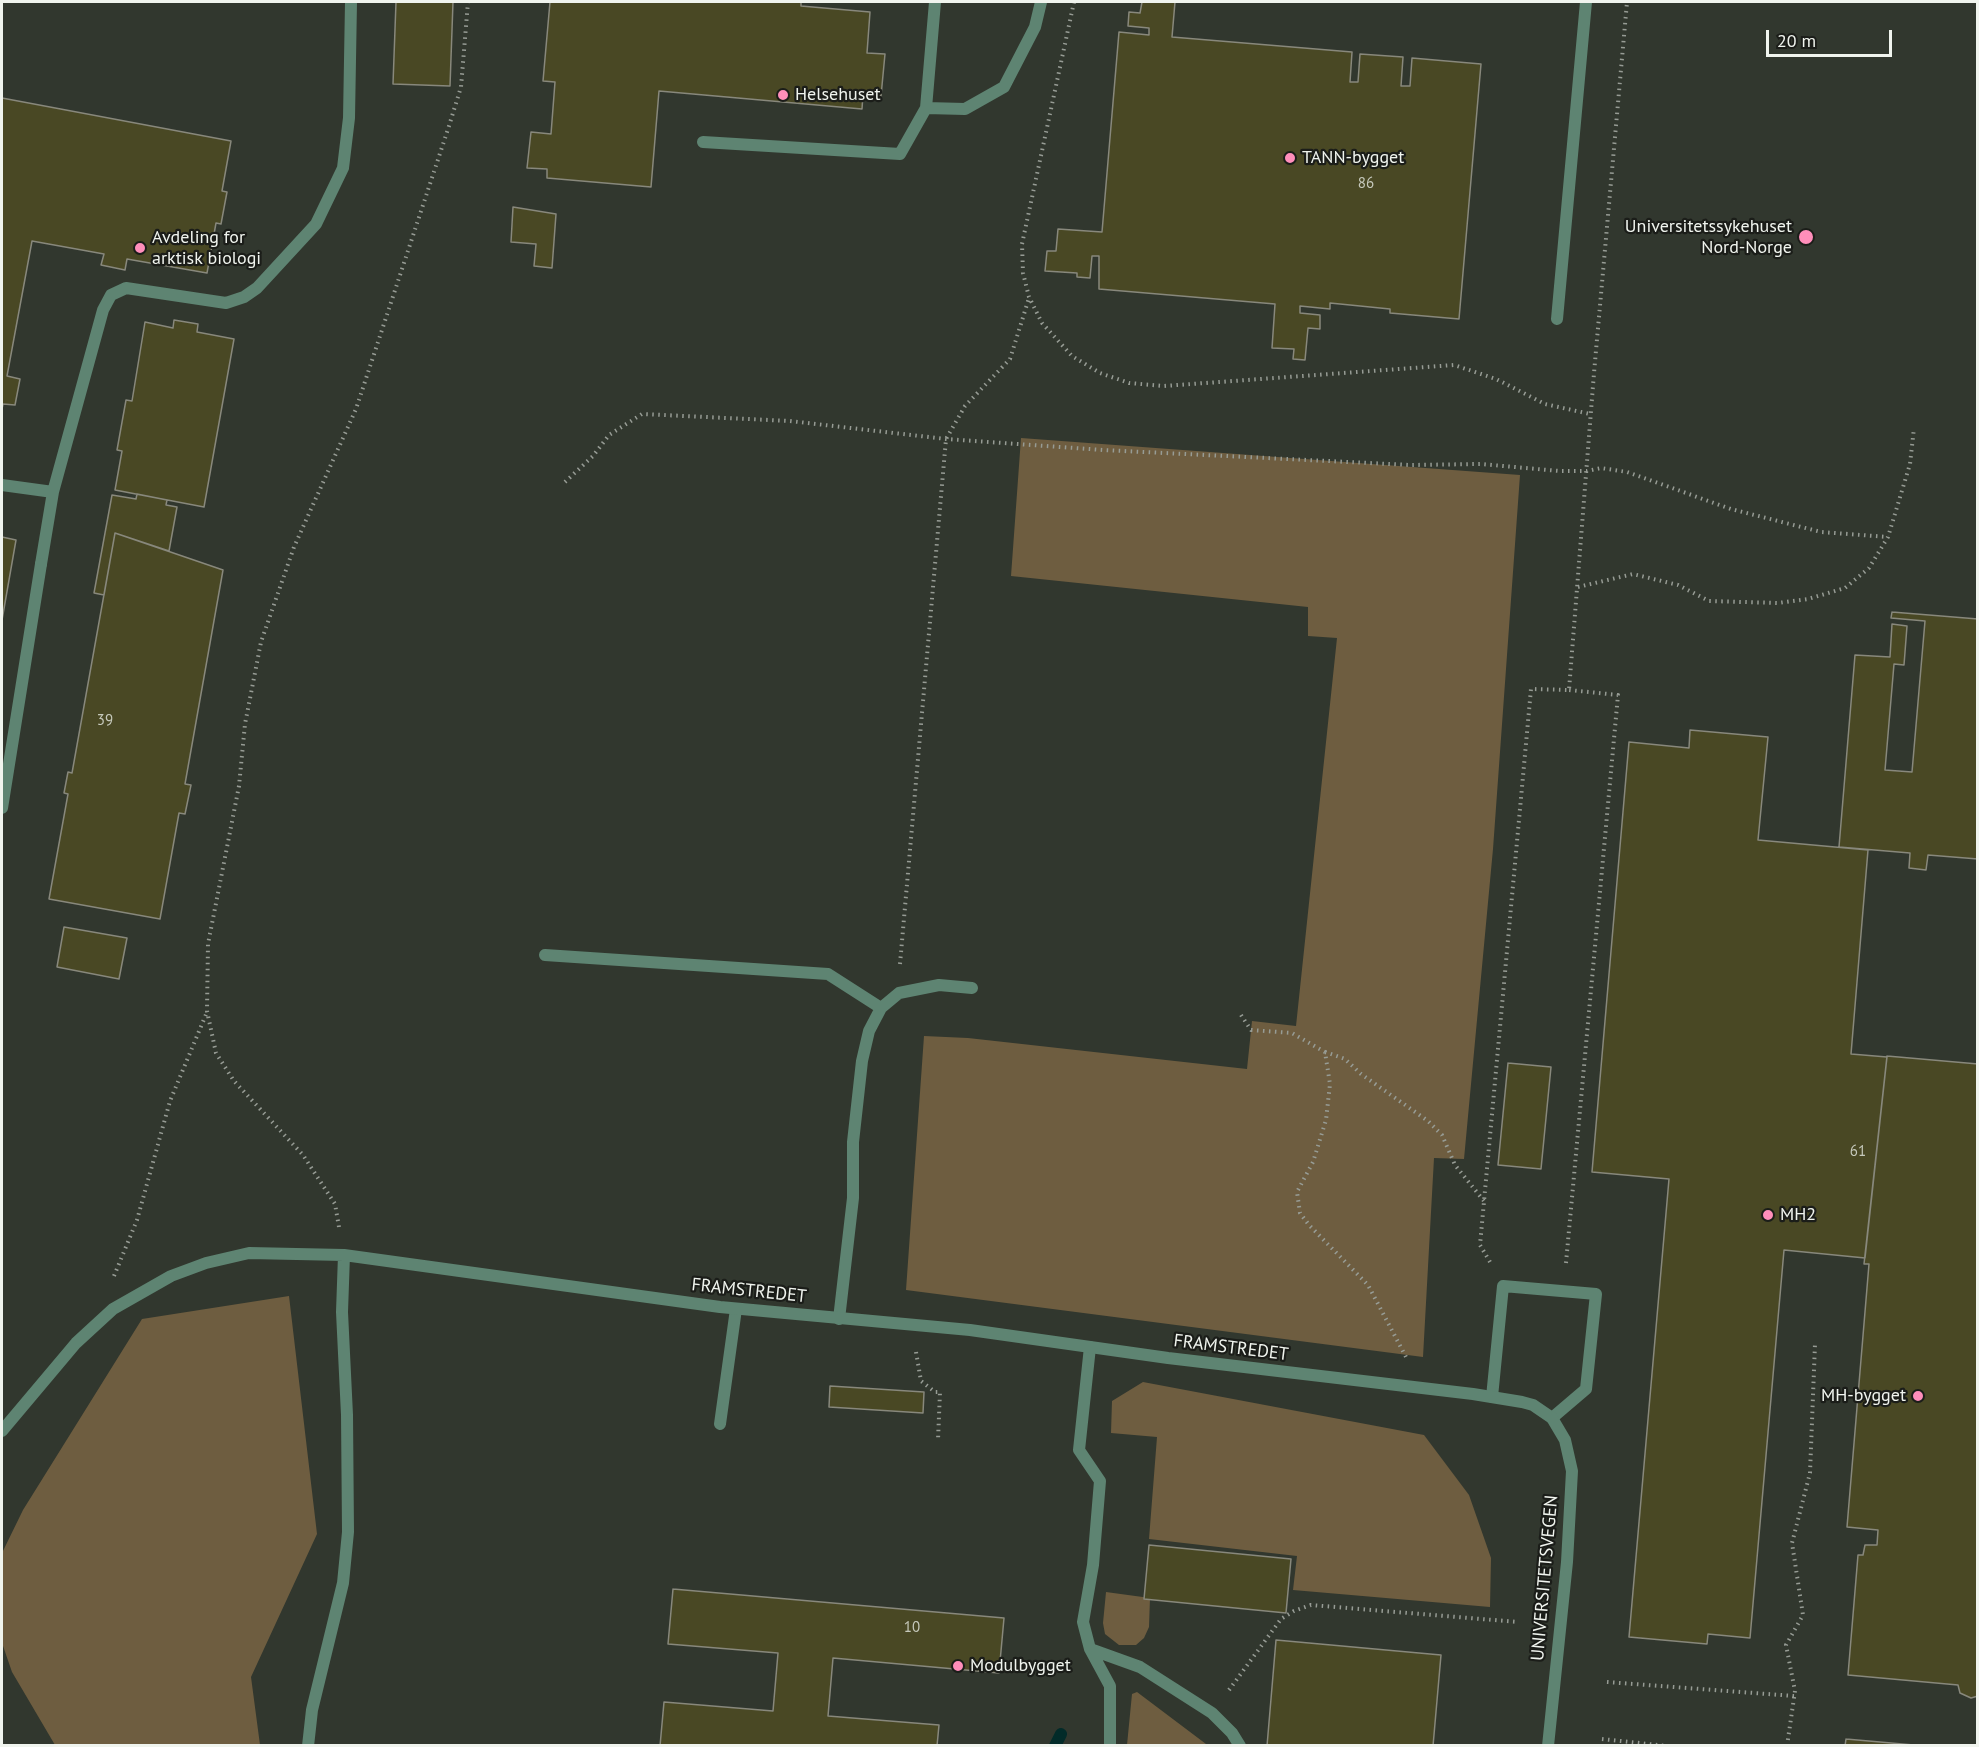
<!DOCTYPE html>
<style>
body{margin:0}
#map{position:relative;width:1979px;height:1747px;overflow:hidden;background:#31372e;font-family:"PT Sans",sans-serif}
canvas{display:block}
.frame{position:absolute;inset:0;border:3px solid #f0f4ee;pointer-events:none}
.scale{position:absolute;left:1766px;top:30px;width:126px;height:27px;box-sizing:border-box;border:3px solid #f0f4ee;border-top:0;padding-left:8px;font-size:18px;line-height:21px;white-space:nowrap;color:#f0f4ee;-webkit-text-stroke:4px #1b1d19;paint-order:stroke}
</style>
<div id="map">
<canvas width="1979" height="1747"></canvas>
<div class="frame"></div>
<div class="scale">20 m</div>
</div>
<script>
const g = document.querySelector('canvas').getContext('2d');
g.lineJoin = 'round';
function fillPath(path, color) {
  g.fillStyle = color;
  g.fill(path, 'evenodd');
}
function shape(rows) {
  const path = new Path2D();
  for (const r of rows) {
    path.moveTo(r[0], r[1]);
    for (let i = 2; i < r.length; i += 2) path.lineTo(r[i], r[i + 1]);
  }
  return path;
}
function stroke(path, color, width, dash) {
  g.strokeStyle = color;
  g.lineWidth = width;
  g.lineCap = dash ? 'butt' : 'round';
  g.setLineDash(dash || []);
  g.stroke(path);
}
function write(font, color, halo, rows, align = 'center') {
  g.font = font + ' "PT Sans",sans-serif';
  g.lineWidth = 4.5;
  g.setLineDash([]);
  g.textBaseline = 'middle';
  g.strokeStyle = halo;
  g.fillStyle = color;
  for (const [text, x, y, turn = 0] of rows) {
    g.save();
    g.translate(x, y);
    g.rotate((+turn || 0) * Math.PI / 180);
    g.textAlign = isNaN(turn) ? turn : align;
    if (halo) g.strokeText(text, 0, 0);
    g.fillText(text, 0, 0);
    g.restore();
  }
}
fillPath(shape([
 [1021,438,1520,475,1493,849,1464,1159,1434,1158,1423,1357,906,1290,924,1036,968,1038,1247,1069,1252,1021,1296,1026,1337,638,1308,636,1308,607,1011,576],
 [289,1296,317,1534,251,1677,260,1745,55,1745,12,1672,2,1643,2,1553,23,1510,142,1319],
 [1143,1382,1424,1435,1469,1495,1491,1558,1490,1607,1293,1590,1297,1556,1149,1539,1157,1437,1111,1433,1112,1401],
 [1106,1592,1150,1598,1149,1627,1144,1638,1136,1645,1119,1645,1105,1634,1103,1623],
 [1137,1692,1206,1744,1209,1745,1127,1745,1132,1694]
]), '#6e5d40');
stroke(shape([
 [1055,1746,1061,1734]
]), '#022b29', 12);
const building = shape([
 [396,2,453,2,450,86,393,84,396,2],
 [550,2,801,2,801,6,870,12,867,53,885,54,881,96,863,94,862,109,659,91,651,187,547,178,547,169,527,168,531,132,551,134,555,82,543,81,550,2],
 [1142,2,1175,2,1172,37,1352,52,1350,82,1358,82,1360,54,1403,57,1401,86,1410,86,1412,58,1481,64,1459,319,1390,313,1390,309,1330,303,1330,309,1300,306,1300,313,1320,315,1320,329,1308,328,1305,360,1293,359,1294,349,1272,348,1275,304,1099,289,1099,256,1092,256,1090,278,1077,277,1077,273,1045,271,1047,251,1056,251,1058,229,1102,232,1119,32,1149,35,1149,28,1128,26,1129,12,1140,13,1142,2],
 [2,98,231,141,222,191,227,192,221,224,216,223,207,273,127,259,125,270,101,265,104,254,32,241,7,376,20,379,15,405,3,404,2,409,2,98],
 [513,207,556,214,552,268,534,266,536,244,511,242,513,207],
 [174,320,198,324,197,332,234,339,204,507,115,490,122,451,117,450,126,400,132,401,145,322,173,328,174,320],
 [137,494,167,500,166,505,177,507,169,551,115,533,104,595,94,593,112,495,136,499,137,494],
 [115,533,223,570,185,784,191,785,185,814,179,813,160,919,49,899,68,794,64,793,68,772,72,773,115,533],
 [2,537,16,540,2,620,2,537],
 [1892,612,1978,619,1978,859,1928,855,1926,870,1909,868,1910,853,1839,847,1855,655,1890,657,1892,624,1907,626,1904,665,1894,664,1885,770,1912,772,1925,621,1891,618,1892,612],
 [1690,730,1768,737,1758,840,1868,850,1851,1054,1887,1057,1865,1258,1784,1250,1750,1638,1708,1634,1707,1644,1629,1637,1669,1179,1592,1172,1629,742,1689,748,1690,730],
 [64,927,127,938,119,979,57,967,64,927],
 [1887,1056,1978,1064,1978,1696,1971,1698,1960,1693,1958,1685,1848,1675,1858,1555,1863,1555,1865,1545,1877,1545,1878,1530,1847,1527,1869,1264,1864,1264,1887,1056],
 [1508,1063,1551,1067,1541,1169,1498,1165,1508,1063],
 [830,1386,924,1392,923,1413,829,1407,830,1386],
 [1149,1545,1291,1559,1286,1613,1144,1599,1149,1545],
 [673,1589,1004,1618,999,1673,833,1658,828,1716,939,1725,937,1746,660,1746,664,1702,773,1711,778,1653,668,1644,673,1589],
 [1276,1640,1441,1655,1433,1746,1267,1746,1276,1640],
 [1846,1739,1925,1746,1845,1746,1846,1739]
]);
fillPath(building, '#494824');
stroke(building, '#88887c', 1.5);
stroke(shape([
 [1074,2,1022,244,1023,273,1029,297,1042,323,1072,356,1100,373,1129,383,1164,386,1454,365,1496,379,1545,404,1590,414],
 [565,482,593,456,609,435,642,414,790,421,946,439,1103,450,1410,465,1481,464,1559,471,1587,471,1601,468,1627,472,1731,509,1821,532,1888,537],
 [1578,587,1633,574,1678,585,1709,601,1778,603,1808,599,1845,588,1869,568,1888,537,1910,464,1914,428],
 [900,964,946,439,965,406,1010,359,1029,298],
 [1241,1015,1251,1030,1292,1033,1325,1052,1330,1084,1326,1120,1313,1162,1297,1192,1300,1213,1309,1225,1368,1285,1406,1357],
 [1325,1052,1345,1059,1361,1074,1428,1121,1442,1135,1455,1165,1484,1201],
 [339,1227,335,1204,303,1155,234,1081,216,1053,207,1011,208,944,239,786,245,724,261,642,294,547,356,409,449,126,461,87,468,2],
 [1490,1262,1480,1245,1531,689,1569,690,1594,373,1627,2],
 [1566,1263,1618,695,1569,690],
 [114,1276,137,1220,170,1101,207,1012],
 [916,1352,921,1381,935,1392,940,1392,938,1440],
 [1607,1682,1794,1696],
 [1229,1690,1281,1619,1294,1611,1311,1605,1518,1622],
 [1602,1739,1667,1746],
 [1787,1746,1795,1691,1786,1645,1803,1615,1792,1543,1810,1473,1815,1344]
]), '#979c95', 4, [1.5, 4.5]);
stroke(shape([
 [926,108,965,109,1004,87,1035,27,1041,2],
 [703,142,900,154,926,108,935,2],
 [1557,319,1586,2],
 [2,485,53,492],
 [41,564,53,492,103,310,111,295,126,288,226,303,244,297,257,288,316,224,343,168,349,118,351,2],
 [545,955,828,974,881,1008],
 [839,1319,853,1198,853,1142,862,1061,869,1031,881,1008,899,993,939,985,972,988],
 [1090,1347,1079,1450,1100,1481,1093,1565,1083,1622,1090,1649,1110,1686,1110,1746],
 [1492,1397,1503,1286,1596,1294,1586,1389,1552,1418],
 [720,1424,736,1309],
 [1090,1649,1140,1667,1212,1713,1232,1733,1240,1746]
]), '#5e8472', 12);
stroke(shape([
 [2,808,41,564],
 [2,1431,76,1343,113,1309,171,1276,206,1263,249,1253,344,1255,720,1307,970,1330,1168,1358,1473,1394,1522,1402,1533,1405,1552,1418,1565,1440,1572,1471,1567,1562,1548,1746],
 [308,1746,312,1710,343,1583,348,1532,347,1415,342,1312,344,1255]
]), '#5e8472', 12);
for (const [x, y, r, color] of [
 [783,95,6,"#ff8eba"],
 [1290,158,6,"#ff8eba"],
 [1806,237,8,"#ff8eba"],
 [140,248,6,"#ff8eba"],
 [1768,1215,6,"#ff8eba"],
 [1918,1396,6,"#ff8eba"],
 [958,1666,6,"#ff8eba"]
]) {
  const dot = new Path2D();
  dot.arc(x, y, r, 0, 2 * Math.PI);
  g.fillStyle = color;
  g.fill(dot);
  stroke(dot, '#1b1d19', 2);
}
write('15px', '#c6c9bc', null, [
 ["86",1366,184],
 ["39",105,721],
 ["61",1858,1152],
 ["10",912,1628]
]);
write('18px', '#f0f4ee', '#1b1d19', [
 ["Helsehuset",795,95],
 ["TANN-bygget",1302,158],
 ["Universitetssykehuset",1792,227,"right"],
 ["Nord-Norge",1792,248,"right"],
 ["Avdeling for",152,238],
 ["arktisk biologi",152,259],
 ["MH2",1780,1215],
 ["MH-bygget",1906,1396,"right"],
 ["Modulbygget",970,1666]
], 'left');
write('18px', '#f0f4ee', '#1b1d19', [
 ["FRAMSTREDET",749,1291,6],
 ["FRAMSTREDET",1231,1348,7],
 ["UNIVERSITETSVEGEN",1545,1578,-85]
]);
</script>
